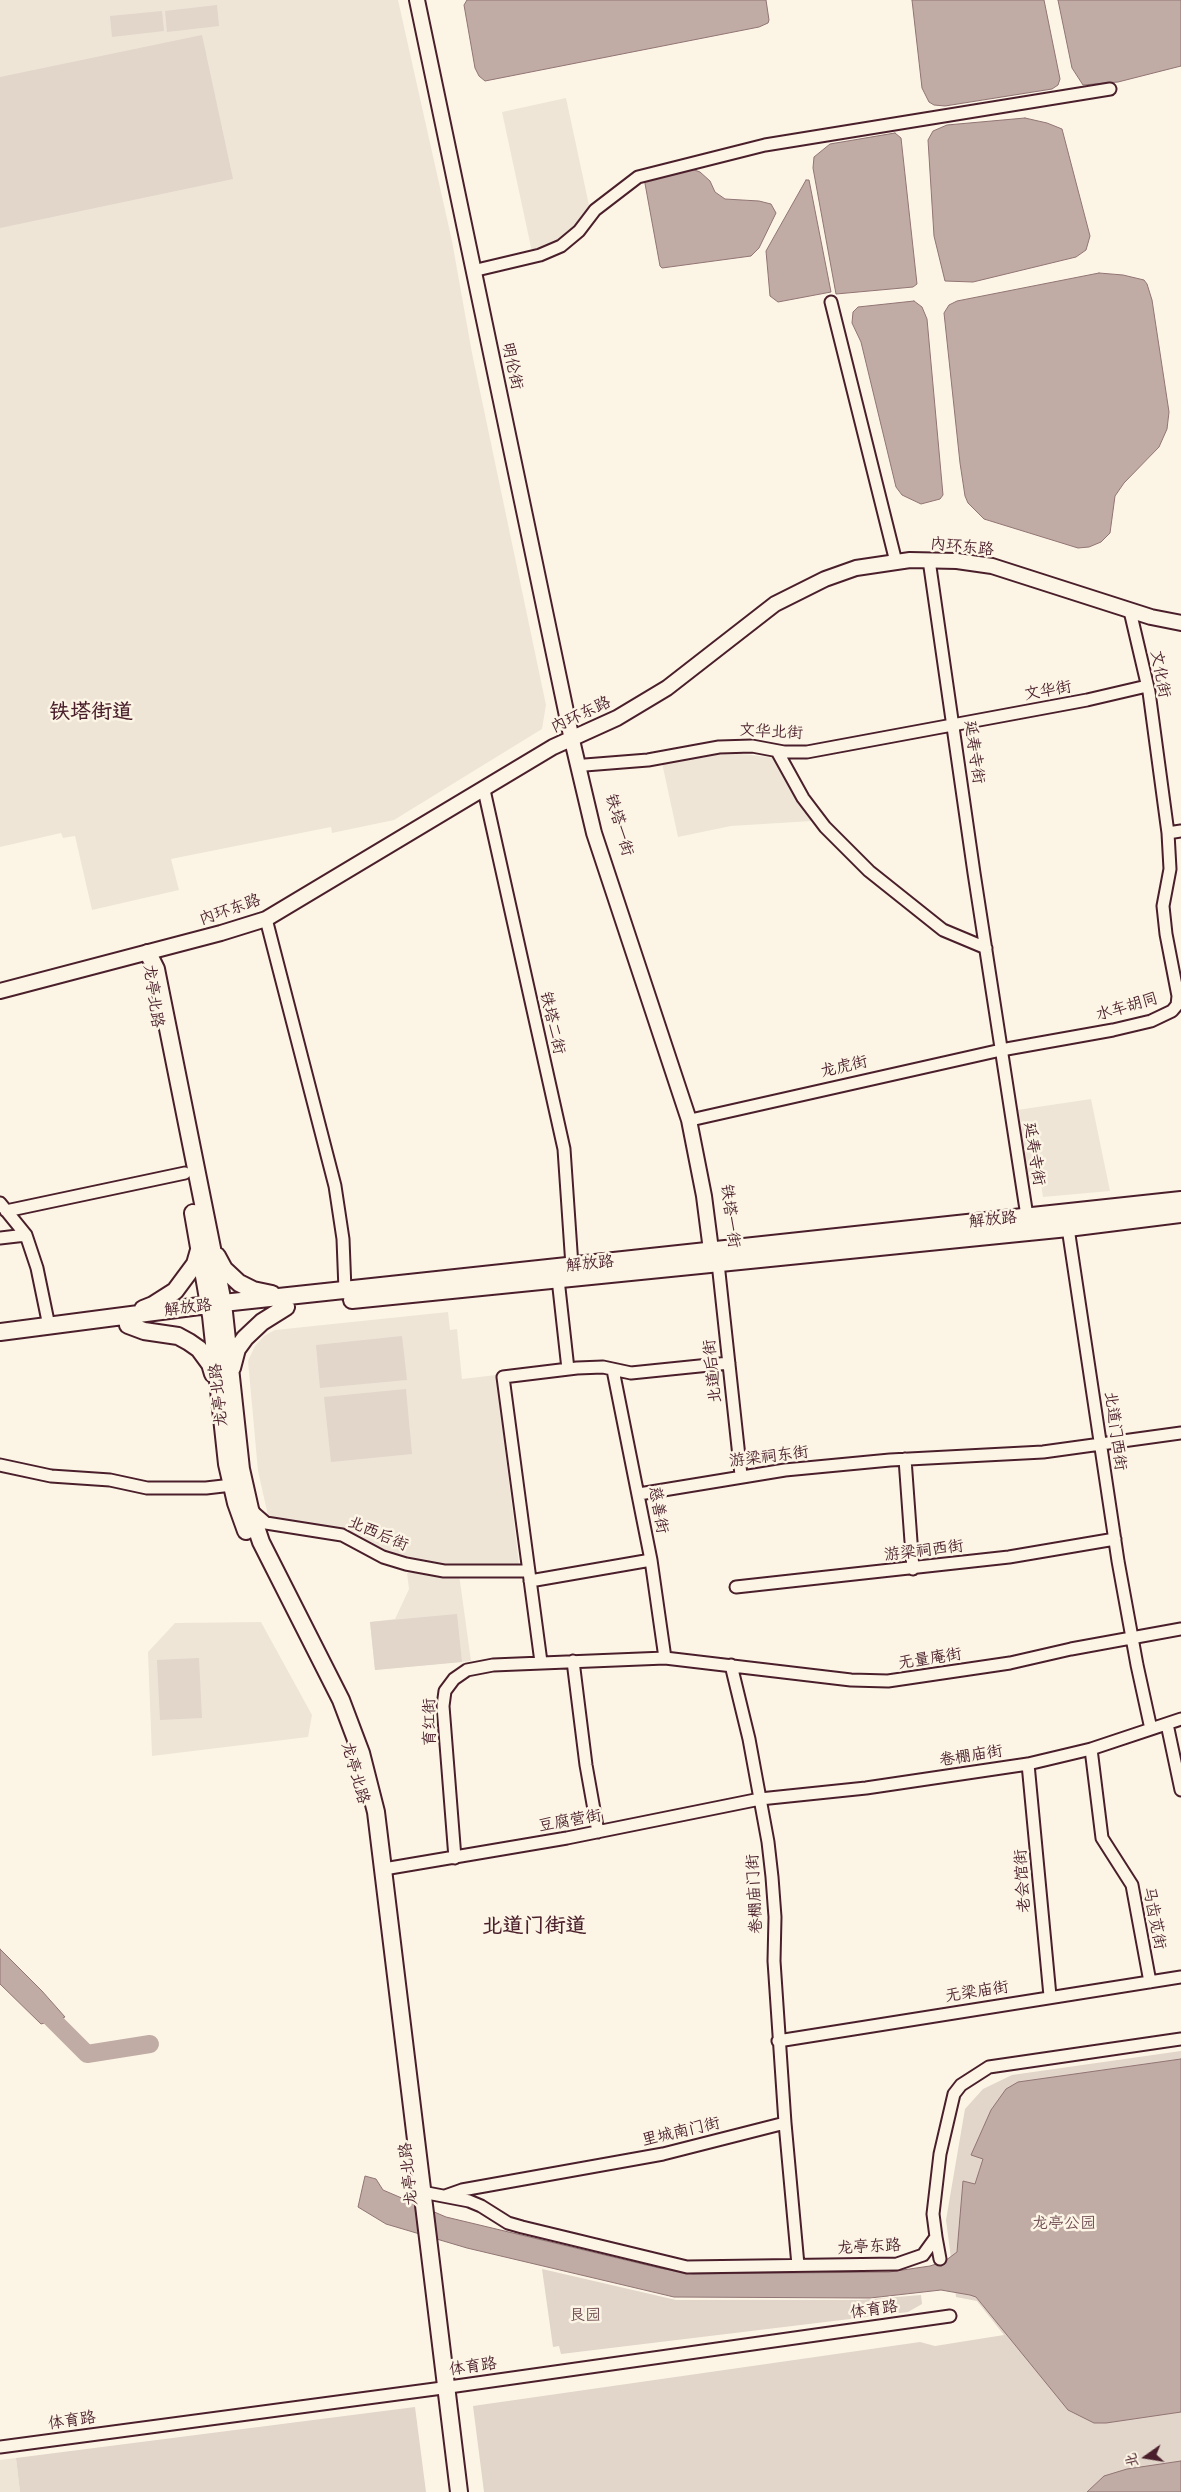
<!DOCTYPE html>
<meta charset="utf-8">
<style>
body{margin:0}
#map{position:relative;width:1181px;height:2492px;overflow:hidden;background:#fcf5e5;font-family:"Patrick Hand","LXGW WenKai TC",sans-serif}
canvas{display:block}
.north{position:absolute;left:1121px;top:2432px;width:50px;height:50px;-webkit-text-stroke:4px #fcf5e5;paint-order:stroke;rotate:257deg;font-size:14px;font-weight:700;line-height:20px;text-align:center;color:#4a1f2b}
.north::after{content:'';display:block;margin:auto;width:18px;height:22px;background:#4a1f2b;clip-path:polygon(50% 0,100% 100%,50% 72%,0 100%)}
</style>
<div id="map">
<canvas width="1181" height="2492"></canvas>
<div class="north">北</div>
</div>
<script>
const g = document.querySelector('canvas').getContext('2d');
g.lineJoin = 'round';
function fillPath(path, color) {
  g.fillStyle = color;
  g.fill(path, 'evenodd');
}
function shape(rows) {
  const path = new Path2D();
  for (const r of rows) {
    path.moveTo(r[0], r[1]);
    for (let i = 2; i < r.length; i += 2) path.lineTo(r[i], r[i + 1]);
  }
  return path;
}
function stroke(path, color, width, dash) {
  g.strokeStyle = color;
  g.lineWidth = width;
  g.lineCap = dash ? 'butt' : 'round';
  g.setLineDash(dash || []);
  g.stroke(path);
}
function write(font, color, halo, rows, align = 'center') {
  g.font = font + ' "Patrick Hand","LXGW WenKai TC",sans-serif';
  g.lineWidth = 5;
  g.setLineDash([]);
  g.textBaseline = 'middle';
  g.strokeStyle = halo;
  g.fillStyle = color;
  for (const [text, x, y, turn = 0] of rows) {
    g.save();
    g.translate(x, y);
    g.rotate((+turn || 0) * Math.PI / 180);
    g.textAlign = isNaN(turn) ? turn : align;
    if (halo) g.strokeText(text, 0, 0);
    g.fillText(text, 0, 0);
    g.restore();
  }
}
fillPath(shape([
 [0,0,398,0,452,241,472,353,546,705,542,729,394,820,332,833,331,827,171,859,179,890,92,910,75,836,63,838,61,833,0,847],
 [566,98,590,210,569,235,548,248,532,252,502,112],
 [725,752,776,758,811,813,812,821,731,826,678,837,662,763],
 [1091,1099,1110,1191,1043,1197,1040,1178,1028,1179,1017,1110],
 [448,1312,450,1330,457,1329,462,1379,496,1375,519,1564,474,1568,458,1567,471,1661,375,1670,370,1622,395,1619,409,1589,407,1573,415,1572,415,1559,392,1557,373,1547,361,1536,339,1529,269,1520,258,1471,248,1361,255,1346,264,1336,275,1330],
 [261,1622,312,1715,308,1737,152,1756,148,1652,175,1623],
 [16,2458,20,2492,0,2492,0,2460]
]), '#eee5d7');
fillPath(shape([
 [217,5,219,26,167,32,165,11],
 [162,11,164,31,112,37,110,16],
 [202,35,233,179,0,228,0,77],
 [402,1336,407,1380,320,1388,316,1345],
 [406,1389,412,1454,331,1462,324,1397],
 [457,1614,462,1662,375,1670,370,1622],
 [199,1658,202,1718,160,1720,157,1660],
 [1181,2051,1181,2492,484,2492,473,2406,920,2342,935,2346,1004,2335,977,2301,956,2297,946,2220,965,2109,983,2089,1012,2075],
 [542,2269,676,2300,859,2300,921,2295,922,2304,908,2312,561,2354,559,2346,553,2347],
 [415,2407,426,2492,20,2492,16,2458]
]), '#e2d5ca');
const water = shape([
 [467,0,766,0,769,20,768,23,759,27,485,81,479,76,475,68,464,5,467,0],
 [912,0,1044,0,1060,79,1058,85,1052,89,945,106,934,105,929,102,922,88,912,0],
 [1058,0,1181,0,1181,66,1118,82,1083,85,1072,68,1058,0],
 [1025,118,1047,123,1062,129,1090,236,1086,250,1076,257,973,282,945,281,934,236,928,140,933,131,947,125,1025,118],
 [895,133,901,138,917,284,913,287,836,294,813,168,814,157,830,144,895,133],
 [692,169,700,172,710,181,715,192,725,199,759,201,771,204,776,213,759,248,751,256,662,268,660,266,644,178,692,169],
 [806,180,809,180,831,292,778,302,770,296,766,251,806,180],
 [1099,273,1123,275,1144,280,1147,284,1152,300,1169,412,1167,429,1159,447,1124,483,1115,496,1110,533,1101,542,1089,547,1078,548,984,519,968,503,965,496,960,463,944,313,949,305,957,301,1099,273],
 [914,301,922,307,927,319,943,495,940,499,921,504,902,495,896,487,861,342,852,323,853,312,858,307,914,301],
 [0,1949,42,1991,65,2017,41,2024,0,1984,0,1949],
 [1181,2059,1181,2412,1106,2423,1094,2423,1068,2410,976,2297,970,2295,941,2290,870,2298,674,2297,467,2248,386,2224,358,2207,365,2176,376,2179,383,2190,446,2217,659,2268,693,2274,889,2272,930,2266,945,2261,957,2252,963,2181,975,2184,983,2159,971,2155,991,2110,1006,2089,1018,2082,1181,2059],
 [1181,2461,1181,2492,1087,2492,1104,2476,1127,2469,1181,2461]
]);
fillPath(water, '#c0aca5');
stroke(water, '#917474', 1);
stroke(shape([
 [37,2004,87,2054,150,2044]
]), '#c0aca5', 18);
const minor = shape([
 [481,269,540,255,561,246,579,231,595,210,638,177,765,145,1110,89],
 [831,302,896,562],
 [929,560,974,873,1027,1216],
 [777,751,803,798,825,827,869,871,943,930,986,948],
 [585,765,648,760,719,747,752,746,784,752,807,752,1087,700,1147,686],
 [484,790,564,1149,572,1266],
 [1168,833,1181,831],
 [266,919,335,1186,343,1239,345,1290],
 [695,1119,1001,1050,1113,1030,1151,1021,1172,1011,1177,1005,1178,996,1166,934,1163,906,1170,869,1168,833,1149,692,1130,611],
 [0,1203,26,1235,37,1268,49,1326],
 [6,1211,185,1173],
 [1068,1228,1118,1561,1137,1665,1151,1729],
 [0,1238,26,1235],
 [718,1263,741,1475],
 [558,1279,568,1369],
 [613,1370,651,1560,665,1658],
 [905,1459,913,1569],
 [0,1465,51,1476,110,1480,147,1488,206,1488,232,1485],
 [639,1494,785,1470,890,1460,1043,1452,1181,1433],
 [251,1510,266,1523,342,1535,383,1557,406,1564,444,1571,529,1571],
 [530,1581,651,1560],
 [736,1587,1009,1557,1115,1539],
 [573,1661,586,1765,598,1832],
 [541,1662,503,1377,577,1368,603,1367,631,1373,729,1363],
 [731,1665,749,1739,768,1842,772,1877,775,1917,774,1961,785,2123],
 [1167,1724,1181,1790],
 [1091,1749,1102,1838,1132,1885,1150,1982],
 [1028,1764,1050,1996],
 [455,1858,443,1706,445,1691,454,1679,467,1670,493,1665,665,1658,851,1680,888,1681,1010,1663,1071,1649,1181,1629],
 [384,1869,567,1838,760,1799,866,1788,1028,1764,1091,1749,1181,1719],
 [778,2041,1181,1977],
 [422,2192,469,2201,481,2206,508,2223,522,2227,687,2267,897,2264,923,2255,936,2237,933,2214,940,2154,954,2094,961,2085,989,2067,1181,2039],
 [445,2196,462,2190,663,2154,785,2123,798,2265],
 [936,2237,940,2259],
 [0,2447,435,2389,950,2316]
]);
const tertiary = shape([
 [417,0,572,740,594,833,689,1120,704,1196,711,1250,715,1258],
 [0,991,221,933,266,919,553,747,617,718,667,688,775,604,825,579,856,568,910,560,957,561,992,566,1151,617,1181,623]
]);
const secondary = shape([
 [148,953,156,969,223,1303,241,1469,250,1509,261,1542,341,1700,361,1753,376,1812,459,2492],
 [193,1213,211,1316,227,1464,236,1503,246,1531],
 [217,1256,224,1269,239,1283,253,1290,272,1294],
 [352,1300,1068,1228,1181,1214],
 [143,1309,153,1305,175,1291,195,1264,199,1250],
 [128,1325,144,1331,178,1336,189,1342,199,1349,210,1364,213,1374],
 [0,1332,223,1303,1181,1200],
 [232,1368,237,1349,245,1338,262,1322,286,1307]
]);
stroke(minor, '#4a1f2b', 15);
stroke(tertiary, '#4a1f2b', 18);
stroke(secondary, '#4a1f2b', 20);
stroke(minor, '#fcf5e5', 11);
stroke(tertiary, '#fcf5e5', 14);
stroke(secondary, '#fcf5e5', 16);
write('16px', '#4a1f2b', '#fcf5e5', [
 ["明伦街",512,366,78],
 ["内环东路",962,547,6],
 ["文化街",1160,674,79],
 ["文华街",1048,691,-10],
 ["内环东路",581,715,-25],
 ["文华北街",771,732,3],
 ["延寿寺街",974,752,82],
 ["铁塔一街",619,825,74],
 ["内环东路",230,910,-19],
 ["龙亭北路",153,996,82],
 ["水车胡同",1127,1007,-16],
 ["铁塔二街",552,1023,77],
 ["龙虎街",844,1067,-13],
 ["延寿寺街",1034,1154,81],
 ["铁塔一街",730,1216,83],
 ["解放路",993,1220,-6],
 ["解放路",590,1264,-6],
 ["解放路",188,1308,-7],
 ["北道后街",713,1371,-96],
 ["龙亭北路",219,1395,-96],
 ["北道门西街",1115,1431,82],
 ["游梁祠东街",769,1457,-7],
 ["慈善街",658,1510,80],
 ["北西后街",378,1534,23],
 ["游梁祠西街",924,1551,-7],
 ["无量庵街",930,1659,-9],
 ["育红街",430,1722,-91],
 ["卷棚庙街",971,1756,-9],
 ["龙亭北路",355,1773,74],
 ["豆腐营街",570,1821,-10],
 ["老会馆街",1023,1881,-94],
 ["卷棚庙门街",755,1894,-93],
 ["马齿苋街",1154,1918,79],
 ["无梁庙街",977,1992,-9],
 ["里城南门街",681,2132,-13],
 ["龙亭北路",409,2174,-96],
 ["龙亭东路",869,2247,-3],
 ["体育路",874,2310,-8],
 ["体育路",473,2367,-8],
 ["体育路",72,2421,-8]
]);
write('16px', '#704c53', '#fcf5e5', [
 ["龙亭公园",1064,2224],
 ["艮园",585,2316]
]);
write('bold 21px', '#4a1f2b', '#fcf5e5', [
 ["铁塔街道",91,712],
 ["北道门街道",534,1926]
]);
</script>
